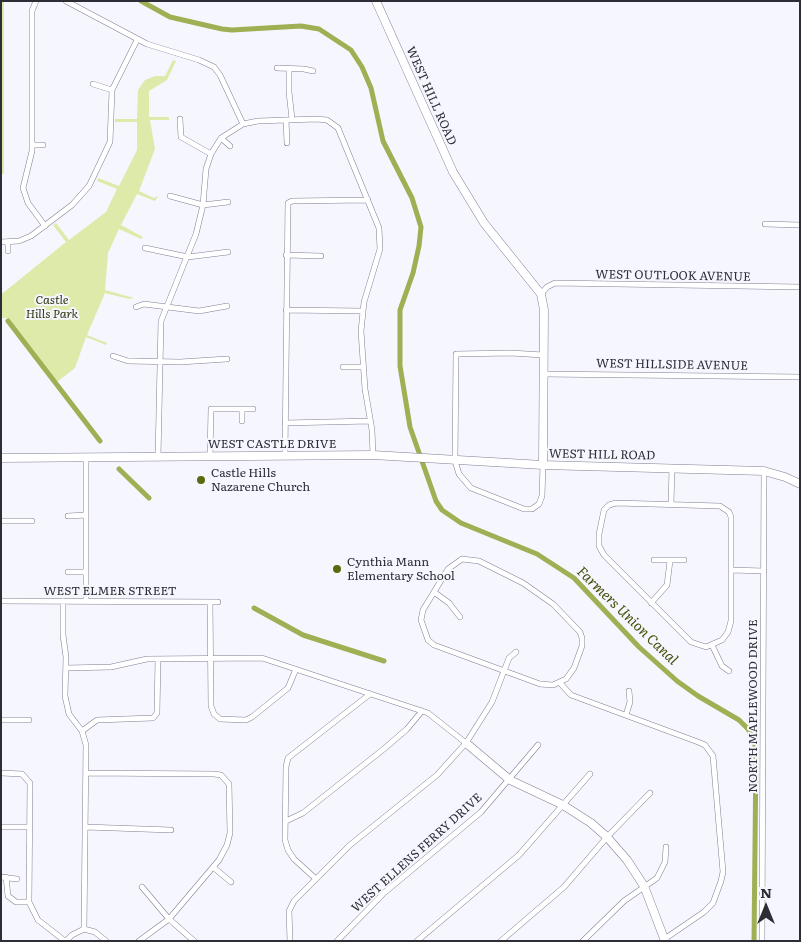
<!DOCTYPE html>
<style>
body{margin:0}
#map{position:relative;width:801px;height:942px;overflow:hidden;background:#f6f6ff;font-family:Literata,serif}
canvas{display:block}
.frame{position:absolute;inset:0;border:2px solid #2d2d35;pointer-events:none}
.north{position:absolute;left:741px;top:882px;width:50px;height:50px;-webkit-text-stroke:4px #f6f6ff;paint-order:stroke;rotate:0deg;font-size:14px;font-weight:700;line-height:20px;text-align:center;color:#2d2d35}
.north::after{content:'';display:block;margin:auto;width:18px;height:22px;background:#2d2d35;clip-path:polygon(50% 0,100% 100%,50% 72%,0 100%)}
</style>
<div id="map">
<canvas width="801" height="942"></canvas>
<div class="frame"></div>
<div class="north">N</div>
</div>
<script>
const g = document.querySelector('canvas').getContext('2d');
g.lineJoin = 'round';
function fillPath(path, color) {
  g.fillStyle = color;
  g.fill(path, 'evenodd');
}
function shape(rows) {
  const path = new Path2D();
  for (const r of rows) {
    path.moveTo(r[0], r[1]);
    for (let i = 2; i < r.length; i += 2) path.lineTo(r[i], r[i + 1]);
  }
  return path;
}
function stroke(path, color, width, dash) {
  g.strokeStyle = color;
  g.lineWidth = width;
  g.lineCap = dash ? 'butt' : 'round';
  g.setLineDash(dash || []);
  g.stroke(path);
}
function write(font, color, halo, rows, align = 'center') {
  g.font = font + ' Literata,serif';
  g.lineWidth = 4;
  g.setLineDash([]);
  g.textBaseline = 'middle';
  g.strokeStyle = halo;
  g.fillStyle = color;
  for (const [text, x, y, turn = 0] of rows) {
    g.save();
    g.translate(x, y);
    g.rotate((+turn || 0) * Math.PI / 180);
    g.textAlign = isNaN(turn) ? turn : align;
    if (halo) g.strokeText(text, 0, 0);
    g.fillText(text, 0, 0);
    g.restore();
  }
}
fillPath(shape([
 [1,1,4,1,4,174,1,174],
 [173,60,176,61,167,80,149,91,149,117,169,117,169,120,150,120,155,149,139,191,154,198,158,196,155,201,137,194,121,225,143,237,141,239,119,229,108,253,105,290,134,298,129,299,105,293,87,335,107,343,106,345,86,337,75,368,57,382,7,318,1,318,1,292,3,293,66,242,53,225,56,223,69,240,106,212,117,189,97,181,98,178,119,186,137,150,137,122,115,122,115,119,137,119,138,90,145,80,155,76,165,76]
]), '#ddeaaa');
stroke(shape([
 [141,1,170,17,222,29,232,30,301,26,319,29,351,50,362,67,371,88,383,141,412,198,421,227,419,246,413,273,400,310,400,366,410,427,436,501,442,510,461,523,537,554,574,578,639,647,677,681,698,696,739,720,748,729,754,740,756,751,754,941],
 [8,321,100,441],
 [119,469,149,498],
 [254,608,303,635,384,661]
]), '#9faf54', 5);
const street = shape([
 [36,1,32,11,32,151,23,188,28,203,45,226],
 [66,1,147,44,199,60,214,67,220,75,243,124],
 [277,68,304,69,313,71],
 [289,69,289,92,292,119],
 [93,84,112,90],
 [180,119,181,137,211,154],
 [286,120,287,143],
 [221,138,230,146],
 [32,145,43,145],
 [170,196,203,205,228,202],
 [765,224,800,225],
 [1,242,19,241,31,236,72,205,89,186,110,142,112,90,137,40],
 [8,242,8,251],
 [145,248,188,257,228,252],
 [286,255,321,256],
 [541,294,547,287,555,283,800,287],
 [136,307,144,304,199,311,227,306],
 [286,310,362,311],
 [113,356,128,361,180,362,227,359],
 [343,367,363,367],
 [543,374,800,377],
 [242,409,242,421],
 [285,423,370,421],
 [285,454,288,203,292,201,368,200],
 [210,456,211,409,253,409],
 [86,457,86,601],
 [158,457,161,321,196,234,203,205,206,169,211,154,221,138,243,124,258,121,316,119,327,120,338,128,379,228,380,249,364,302,361,331,365,389,372,430,373,455],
 [543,465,542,496,539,504,532,509,524,509,471,488,459,474,455,461,456,354,511,353,543,355],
 [616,503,720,506,729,512,731,517,731,621,728,632,722,640,706,647,691,642,604,555,599,546,599,534,604,510,609,505,616,503],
 [671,504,672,468],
 [68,516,86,515],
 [1,521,32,521],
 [462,559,479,561,523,583,553,604,580,632,582,638,582,646,574,668,566,679,553,685,540,684,434,645,428,640,421,620,423,610,448,569,462,559],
 [654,560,684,560],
 [731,570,764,571],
 [68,572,86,572],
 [434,592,449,603,460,617],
 [1,601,218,602],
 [63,601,63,635,66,657,65,696,69,714,82,731,86,745,84,929],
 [210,602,211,706,214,714,220,719,246,720,252,717,288,688,296,669],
 [651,603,667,585,670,561],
 [712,645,722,666,729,671],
 [66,668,111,667,147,659,262,658,428,713,466,743],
 [560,683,571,695,698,742,705,745,713,756,723,872,721,881,713,903,704,912,663,940],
 [626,715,630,702,629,691],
 [1,720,29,720],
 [82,731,97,720,153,718,157,713,158,659],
 [1,773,22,774,30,783,29,902,38,920,65,941],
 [86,773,214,774,221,775,229,784,230,833,227,845,219,860,169,919,139,941],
 [286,821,303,813,385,748,407,729,422,711],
 [1,827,30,827],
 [85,827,171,830],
 [213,867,231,882],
 [1,877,17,879],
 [6,877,8,896,16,902,29,902],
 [316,879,294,859,288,850,285,840,286,767,288,758,370,694],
 [142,887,169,919,194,941],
 [66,941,72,935,84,929,95,932,106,941],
 [290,941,289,911,294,901,350,845,437,775,466,743,492,702,509,658,516,652],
 [337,941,384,893,481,812,538,745],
 [417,941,519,855,590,774],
 [501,941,564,887,607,837,650,793],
 [583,941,624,901,657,878,665,862,666,847],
 [762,941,764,471]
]);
const secondary = shape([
 [376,1,453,172,484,223,541,294,544,310,543,465],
 [1,458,373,455,543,465,764,471,785,477,800,484],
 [466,743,510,780,563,805,591,823,607,837,627,860,644,886,665,941]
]);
stroke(street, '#807e92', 6);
stroke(secondary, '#807e92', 9);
stroke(street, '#fff', 5);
stroke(secondary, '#fff', 8);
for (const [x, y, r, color] of [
 [201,480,5,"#5c690f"],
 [337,569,5,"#5c690f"]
]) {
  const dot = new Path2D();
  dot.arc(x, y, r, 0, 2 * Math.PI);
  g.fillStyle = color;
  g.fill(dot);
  stroke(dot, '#f6f6ff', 2);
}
write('12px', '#2d2d35', '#f6f6ff', [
 ["WEST HILL ROAD",431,96,66],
 ["WEST OUTLOOK AVENUE",673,276,1],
 ["WEST HILLSIDE AVENUE",672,365,1],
 ["WEST CASTLE DRIVE",272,444],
 ["WEST HILL ROAD",602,455,1],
 ["WEST ELMER STREET",110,591],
 ["NORTH MAPLEWOOD DRIVE",753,706,-90],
 ["WEST ELLENS FERRY DRIVE",417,853,-42]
]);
write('italic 12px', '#2e340d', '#f6f6ff', [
 ["Castle",52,300],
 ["Hills Park",52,314]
]);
write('12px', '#2d2d35', '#f6f6ff', [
 ["Castle Hills",211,473],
 ["Nazarene Church",211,487],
 ["Cynthia Mann",347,562],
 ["Elementary School",347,576]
], 'left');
write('italic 14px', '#454f09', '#f6f6ff', [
 ["Farmers Union Canal",627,616,44]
]);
</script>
